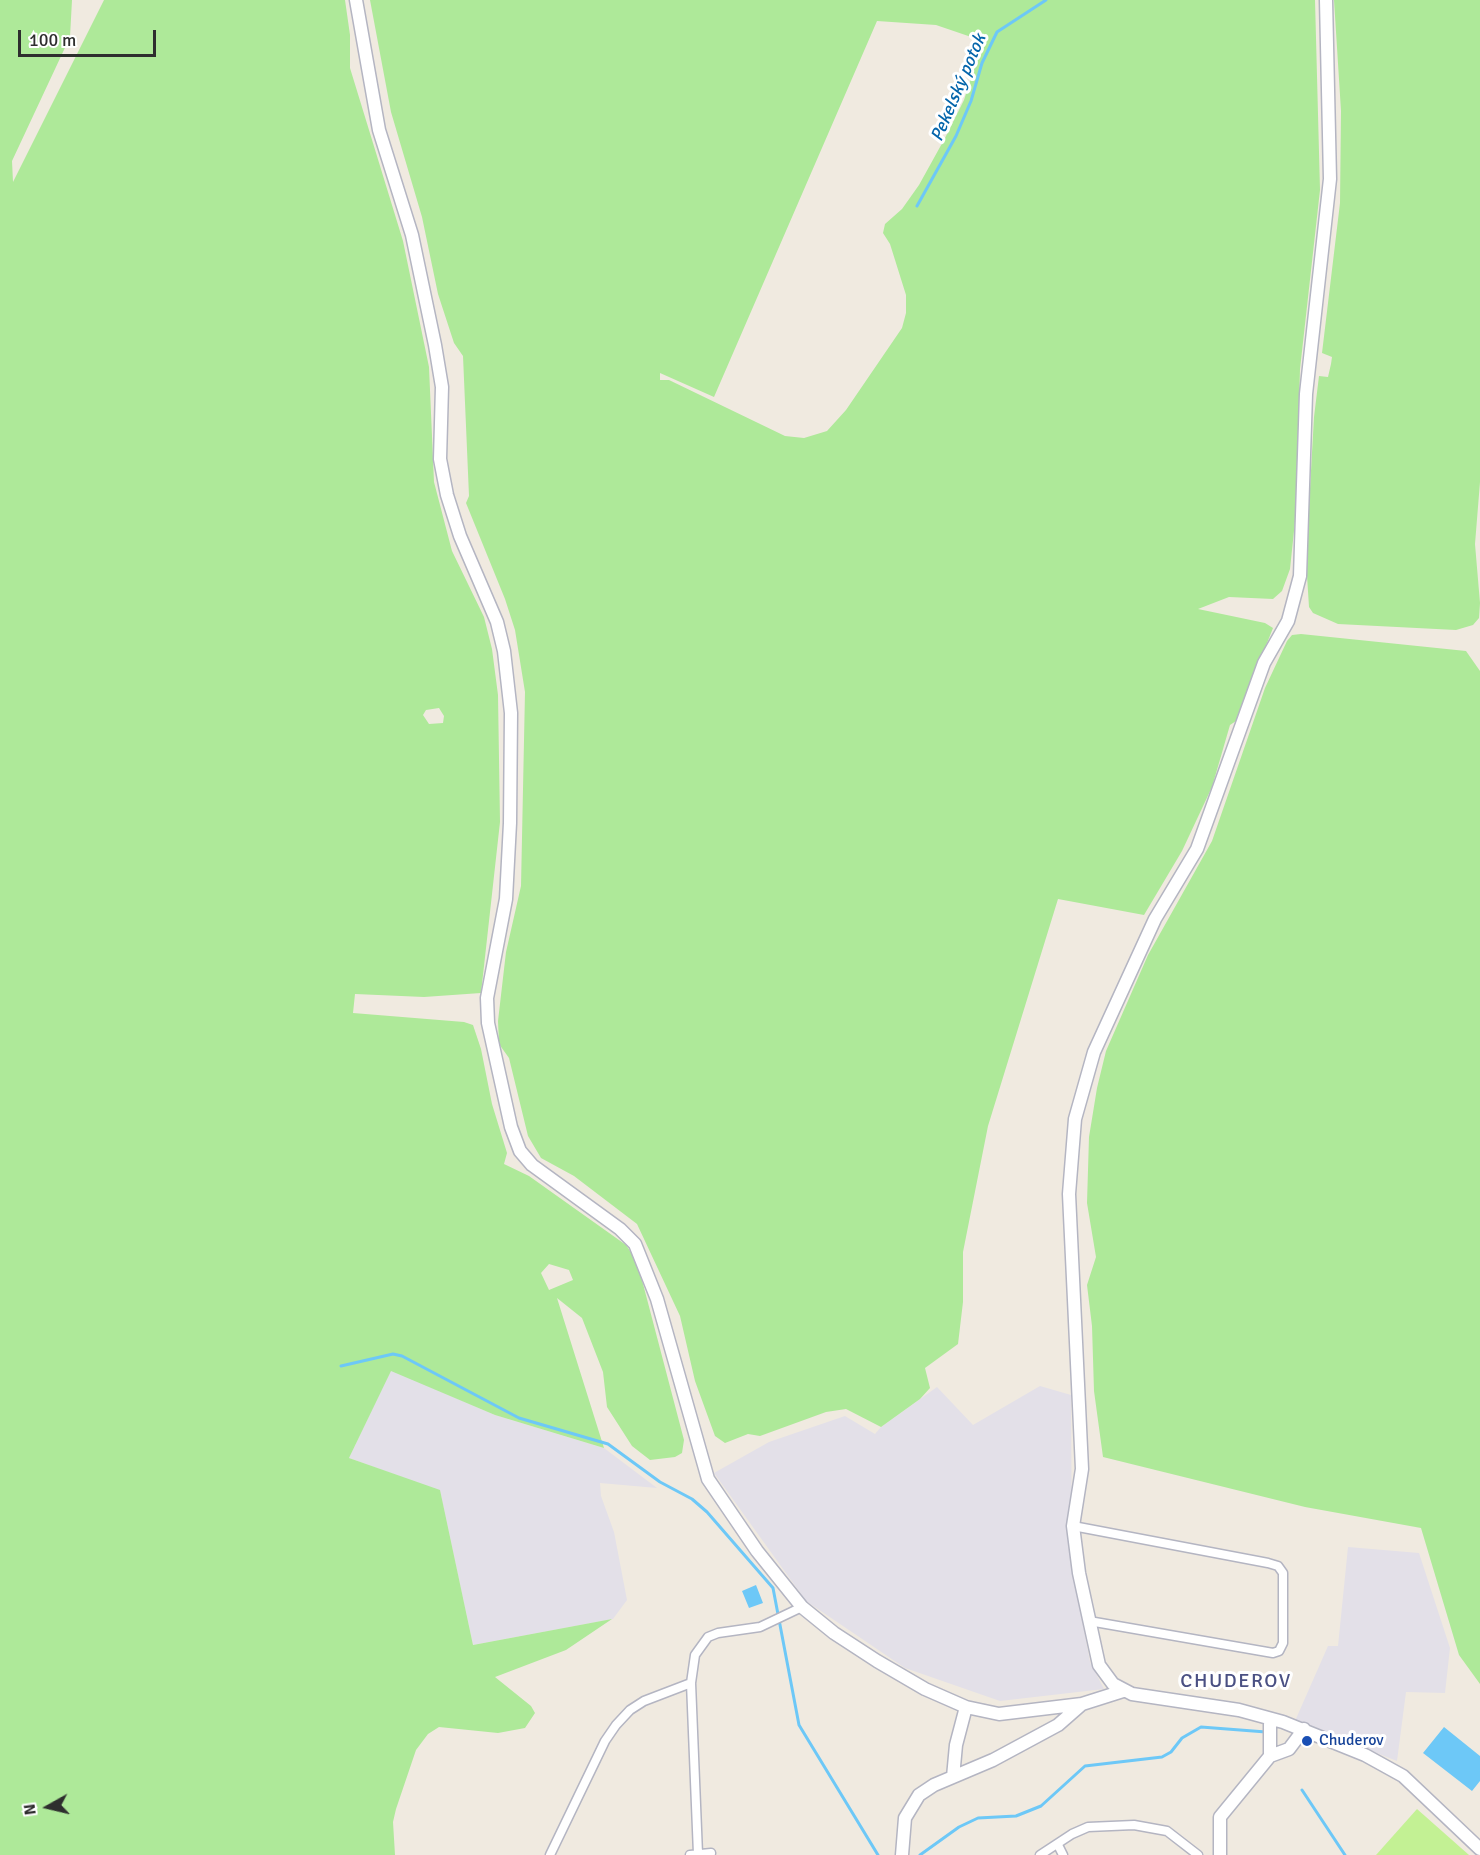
<!DOCTYPE html>
<meta charset="utf-8">
<style>
body{margin:0}
#map{position:relative;width:1480px;height:1855px;overflow:hidden;background:#f0eae0;font-family:Signika,sans-serif}
canvas{display:block}
.north{position:absolute;left:18px;top:1777px;width:60px;height:60px;-webkit-text-stroke:4px #fff;paint-order:stroke;rotate:262deg;font-size:16px;font-weight:700;line-height:24px;text-align:center;color:#2e2e2e}
.north::after{content:'';display:block;margin:auto;width:21px;height:27px;background:#2e2e2e;clip-path:polygon(50% 0,100% 100%,50% 72%,0 100%)}
.scale{position:absolute;left:18px;top:30px;width:138px;height:27px;box-sizing:border-box;border:3px solid #2e2e2e;border-top:0;padding-left:8px;font-size:18px;line-height:21px;white-space:nowrap;color:#2e2e2e;-webkit-text-stroke:4px #fff;paint-order:stroke}
</style>
<div id="map">
<canvas width="1480" height="1855"></canvas>
<div class="north">N</div>
<div class="scale">100 m</div>
</div>
<script>
const g = document.querySelector('canvas').getContext('2d');
g.lineJoin = 'round';
function fillPath(path, color) {
  g.fillStyle = color;
  g.fill(path, 'evenodd');
}
function shape(rows) {
  const path = new Path2D();
  for (const r of rows) {
    path.moveTo(r[0], r[1]);
    for (let i = 2; i < r.length; i += 2) path.lineTo(r[i], r[i + 1]);
  }
  return path;
}
function stroke(path, color, width, dash) {
  g.strokeStyle = color;
  g.lineWidth = width;
  g.lineCap = dash ? 'butt' : 'round';
  g.setLineDash(dash || []);
  g.stroke(path);
}
function write(font, color, halo, rows, align = 'center') {
  g.font = font + ' Signika,sans-serif';
  g.lineWidth = 6;
  g.setLineDash([]);
  g.textBaseline = 'middle';
  g.strokeStyle = halo;
  g.fillStyle = color;
  for (const [text, x, y, turn = 0] of rows) {
    g.save();
    g.translate(x, y);
    g.rotate((+turn || 0) * Math.PI / 180);
    g.textAlign = isNaN(turn) ? turn : align;
    if (halo) g.strokeText(text, 0, 0);
    g.fillText(text, 0, 0);
    g.restore();
  }
}
fillPath(shape([
 [391,1370,495,1415,604,1448,657,1488,600,1483,601,1496,614,1532,627,1600,613,1619,473,1645,440,1491,349,1458],
 [1040,1386,1071,1395,1072,1566,1090,1662,1104,1689,1000,1701,905,1668,806,1601,714,1473,769,1442,845,1416,875,1434,881,1427,937,1387,973,1425],
 [1348,1547,1419,1553,1450,1648,1445,1693,1406,1692,1397,1761,1295,1721,1328,1646,1338,1646]
]), '#e3e0e8');
fillPath(shape([
 [0,0,72,0,70,37,12,161,13,182,104,0,345,0,350,35,350,68,403,241,429,367,434,482,452,551,484,617,492,649,498,695,500,822,481,993,424,997,355,994,353,1013,464,1022,473,1025,481,1049,492,1104,507,1153,504,1164,529,1176,626,1245,637,1261,684,1440,682,1453,675,1457,650,1460,632,1446,607,1407,603,1372,582,1318,557,1298,604,1448,495,1415,391,1371,349,1458,440,1490,473,1645,612,1619,566,1650,495,1677,531,1706,535,1713,525,1728,498,1733,439,1727,428,1734,416,1750,396,1809,393,1822,395,1855,0,1855],
 [439,708,444,716,443,723,429,724,423,715,426,710],
 [549,1264,569,1270,573,1280,549,1290,541,1273],
 [370,0,1315,0,1320,190,1300,369,1296,512,1290,569,1282,591,1273,599,1229,597,1198,609,1265,623,1273,628,1236,721,1230,725,1212,787,1182,851,1144,915,1058,899,988,1126,963,1252,963,1302,958,1344,925,1368,930,1388,920,1399,881,1427,846,1409,826,1412,760,1436,748,1434,725,1443,715,1436,695,1381,680,1316,637,1224,574,1176,541,1158,528,1136,509,1058,499,1044,498,1021,506,952,521,886,525,692,515,630,505,599,466,503,469,496,463,356,454,343,438,294,422,217,391,112],
 [877,21,936,25,983,41,964,100,945,138,919,185,902,209,885,224,883,233,890,244,906,295,906,313,902,328,846,410,827,431,804,438,785,436,669,380,660,380,660,373,714,397],
 [1334,0,1480,0,1480,482,1475,544,1480,603,1479,618,1473,625,1456,630,1338,624,1313,613,1309,607,1306,560,1314,417,1319,376,1328,377,1331,364,1332,357,1322,353,1340,203,1341,111],
 [1301,634,1466,651,1480,671,1480,1684,1459,1655,1421,1528,1305,1507,1103,1457,1094,1391,1092,1326,1087,1285,1096,1257,1087,1203,1089,1137,1097,1088,1106,1051,1148,955,1212,841,1265,688,1287,641,1292,635]
]), '#aee999');
fillPath(shape([
 [1417,1809,1469,1855,1376,1855]
]), '#c3f194');
fillPath(shape([
 [756,1585,763,1603,749,1608,742,1591],
 [1444,1727,1480,1756,1480,1781,1472,1791,1423,1753]
]), '#6dc8f7');
stroke(shape([
 [917,206,956,136,971,101,982,63,997,32,1046,0],
 [341,1366,393,1354,402,1356,519,1418,608,1444,660,1482,692,1499,707,1512,773,1588,799,1725,878,1855],
 [1302,1790,1345,1855],
 [920,1855,959,1827,978,1818,1016,1816,1041,1806,1085,1766,1162,1757,1171,1752,1182,1738,1201,1727,1266,1732]
]), '#6dc8f7', 3);
const street = shape([
 [1073,1526,1268,1563,1278,1566,1283,1573,1283,1643,1279,1651,1273,1653,1089,1621],
 [1058,1845,1063,1855],
 [698,1854,691,1683,695,1655,708,1637,718,1633,760,1627,802,1607],
 [550,1855,605,1741,616,1725,630,1710,644,1701,691,1683],
 [690,1855,711,1853],
 [1040,1855,1072,1834,1088,1827,1134,1825,1167,1831,1198,1855]
]);
const secondary = shape([
 [356,0,379,130,412,235,435,345,442,387,440,459,447,495,460,536,497,622,504,651,511,713,510,823,506,899,487,998,488,1023,511,1127,520,1151,532,1165,620,1229,635,1244,657,1299,708,1479,757,1551,802,1607,834,1633,877,1661,925,1689,966,1707,999,1714,1082,1704,1123,1691],
 [1326,0,1330,179,1306,394,1300,576,1288,621,1264,663,1197,849,1155,919,1094,1052,1075,1119,1069,1194,1082,1469,1073,1526,1079,1573,1099,1665,1113,1684,1132,1694,1239,1710,1283,1722,1365,1755,1403,1776,1480,1849],
 [1270,1756,1289,1749,1304,1729],
 [953,1777,956,1745,966,1707],
 [902,1855,905,1818,919,1795,934,1785,993,1760,1058,1725,1082,1704],
 [1220,1855,1220,1817,1270,1756,1270,1719]
]);
stroke(street, '#b4b5c2', 11);
stroke(secondary, '#b4b5c2', 15);
stroke(street, '#fff', 8);
stroke(secondary, '#fff', 12);
for (const [x, y, r, color] of [
 [1307,1741,6,"#1a4fb4"]
]) {
  const dot = new Path2D();
  dot.arc(x, y, r, 0, 2 * Math.PI);
  g.fillStyle = color;
  g.fill(dot);
  stroke(dot, '#fff', 2);
}
write('16px', '#164399', '#fff', [
 ["Chuderov",1319,1741]
], 'left');
write('italic 18px', '#0465ab', '#fff', [
 ["Pekelský potok",959,88,-67]
]);
g.letterSpacing = '1.5px';
write('20px', '#4a5083', '#fff', [
 ["CHUDEROV",1236,1682]
]);
g.letterSpacing = '0px';
</script>
